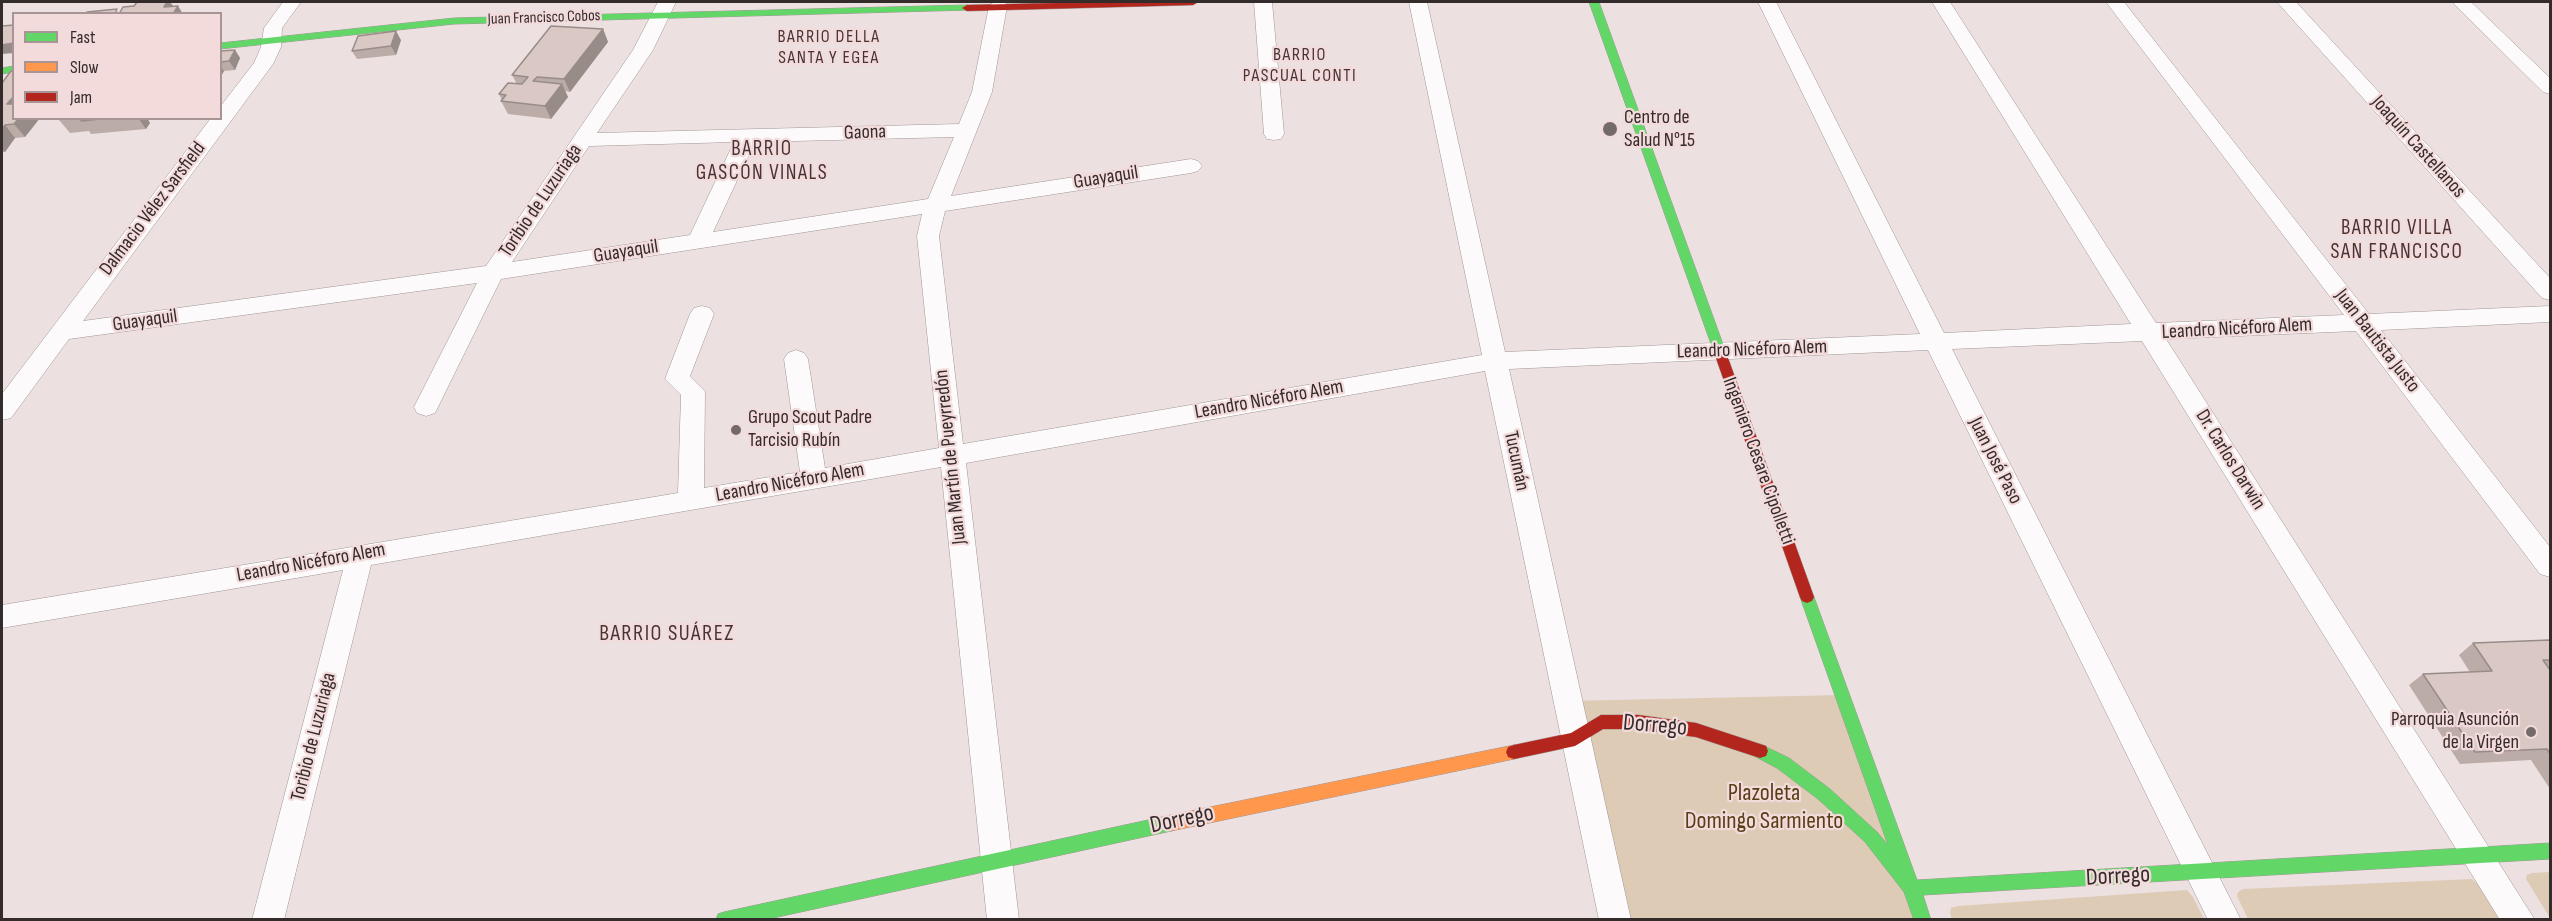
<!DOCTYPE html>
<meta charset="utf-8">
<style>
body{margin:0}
#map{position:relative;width:2552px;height:921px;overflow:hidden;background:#ede0e0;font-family:"Sofia Sans Condensed",sans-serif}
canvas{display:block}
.frame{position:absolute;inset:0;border:3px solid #342b2b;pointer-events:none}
.legend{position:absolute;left:12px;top:12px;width:210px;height:108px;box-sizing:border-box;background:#f3dadb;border:2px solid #a79495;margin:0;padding:8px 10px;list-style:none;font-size:18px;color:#342b2b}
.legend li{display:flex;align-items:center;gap:12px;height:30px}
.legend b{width:30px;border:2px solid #a79495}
</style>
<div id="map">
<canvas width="2552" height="921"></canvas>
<div class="frame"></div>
<ul class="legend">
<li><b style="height:8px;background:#63d668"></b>Fast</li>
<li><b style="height:8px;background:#ff974d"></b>Slow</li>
<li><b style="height:8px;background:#b3261e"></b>Jam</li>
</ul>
</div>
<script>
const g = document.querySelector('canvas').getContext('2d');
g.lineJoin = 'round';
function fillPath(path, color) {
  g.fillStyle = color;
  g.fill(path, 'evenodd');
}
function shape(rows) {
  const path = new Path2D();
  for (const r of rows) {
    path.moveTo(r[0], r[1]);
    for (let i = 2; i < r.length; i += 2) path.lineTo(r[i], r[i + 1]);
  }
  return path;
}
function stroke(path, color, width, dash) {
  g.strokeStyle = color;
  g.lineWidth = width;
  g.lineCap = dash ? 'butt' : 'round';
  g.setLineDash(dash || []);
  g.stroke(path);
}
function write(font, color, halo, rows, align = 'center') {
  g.font = font + ' "Sofia Sans Condensed",sans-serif';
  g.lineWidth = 4.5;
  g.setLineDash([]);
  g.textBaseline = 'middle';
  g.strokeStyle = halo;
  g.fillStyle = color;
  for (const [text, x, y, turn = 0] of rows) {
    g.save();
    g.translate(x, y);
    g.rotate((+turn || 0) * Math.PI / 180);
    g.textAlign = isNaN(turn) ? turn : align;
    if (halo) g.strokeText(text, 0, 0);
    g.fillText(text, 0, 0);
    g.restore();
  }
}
fillPath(shape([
 [1842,695,1923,919,1615,919,1567,701],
 [2550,872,2550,918,2526,879,2527,875,2532,873],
 [2472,879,2480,886,2500,919,2248,919,2237,896,2238,892,2243,889],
 [2187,890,2193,897,2204,919,1952,920,1950,913,1951,908,1958,906]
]), '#ddcbb6');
const street = shape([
 [283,2,301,2,282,28,281,47,273,64,83,321,486,266,633,50,658,2,676,2,653,50,597,133,959,124,972,92,989,6,994,2,1005,2,1007,6,992,92,951,196,1191,159,1198,161,1202,166,1198,171,1191,173,945,211,939,236,963,444,1482,355,1409,2,1427,2,1505,352,1920,334,1758,2,1776,2,1944,333,2131,324,1932,2,1950,2,2156,323,2344,315,2106,2,2124,2,2369,314,2550,306,2550,322,2381,330,2550,547,2550,577,2540,574,2356,331,2166,339,2535,920,2500,920,2142,341,1952,349,2241,920,2208,920,1928,350,1509,369,1631,920,1599,920,1485,371,966,463,1019,920,987,920,941,467,371,565,284,920,252,920,343,570,2,628,2,605,678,493,681,395,665,379,690,314,694,308,702,306,710,308,714,314,690,376,705,391,704,488,800,472,784,359,788,353,796,350,804,353,808,359,825,468,939,448,917,236,922,214,501,279,438,407,435,413,426,416,417,413,414,407,477,283,69,339,11,418,2,420,2,394,211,118,220,118,220,107,254,63,261,47,264,28,283,2],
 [954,137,928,199,713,232,755,142,954,137],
 [734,142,690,235,512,262,589,146,734,142],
 [1254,2,1272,2,1284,134,1281,139,1274,140,1267,139,1264,134,1254,2],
 [2277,2,2296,2,2550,278,2550,300,2542,298,2277,2],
 [2452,2,2471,2,2550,78,2550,94,2543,92,2452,2]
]);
const fast = shape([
 [1589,2,1599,2,1728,358,1726,361,1718,361,1716,358,1589,2],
 [967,5,972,8,970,10,454,24,220,49,220,43,454,18,967,5],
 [14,66,14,72,2,74,2,68,14,66],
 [1807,591,1812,593,1814,597,1917,880,2550,843,2550,859,1923,895,1931,920,1914,920,1904,892,1865,842,1818,799,1777,768,1754,756,1752,751,1754,746,1760,744,1789,758,1830,789,1877,832,1888,845,1800,597,1802,593,1807,591],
 [1171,815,1177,818,1179,823,1177,828,1171,831,764,920,716,920,718,914,724,912,1171,815]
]);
const slow = shape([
 [1514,745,1520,747,1522,752,1520,757,1514,759,1171,831,1165,828,1163,823,1165,818,1171,815,1514,745]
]);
const jam = shape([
 [1100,2,1198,2,1193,5,967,11,962,8,967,5,1100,2],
 [1722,353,1728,358,1814,597,1812,601,1807,603,1802,601,1800,597,1716,358,1722,353],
 [1601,715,1638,715,1696,723,1766,746,1768,751,1766,756,1760,758,1696,737,1638,729,1603,729,1575,746,1514,759,1508,757,1506,752,1508,747,1514,745,1571,733,1601,715]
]);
stroke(street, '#a09696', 1);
stroke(fast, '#a09696', 1);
stroke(slow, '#a09696', 1);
stroke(jam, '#a09696', 1);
fillPath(street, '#fcfafa');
fillPath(fast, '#63d668');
fillPath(slow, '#ff974d');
fillPath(jam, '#b3261e');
fillPath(shape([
 [603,29,608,42,570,92,565,91,568,97,551,119,508,114,501,101,502,100,499,94,517,84,512,75],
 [401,40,396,55,357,59,352,51],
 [235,50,240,58,235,70,224,71,220,78,220,51],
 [2,83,14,118,40,118,25,137,15,138,5,152,2,152],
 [60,118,147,118,150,123,146,129,91,134,89,131,70,133,59,120],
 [2550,640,2550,789,2531,760,2460,764,2409,685,2423,674,2470,672,2459,655,2473,643]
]), '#bbaca8');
fillPath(shape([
 [167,2,170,2,174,7,164,7],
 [178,6,183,14,173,14],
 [603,29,608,42,570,92,564,79],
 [396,31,401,40,396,55,391,46],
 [14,43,14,53,2,54,2,45],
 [235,50,240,58,235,70,229,61],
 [220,65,224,71,220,78],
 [562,84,568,97,551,119,545,106],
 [14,96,14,112,7,104],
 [19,118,40,118,25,137,14,124],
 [138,118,147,118,150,123,146,129],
 [5,125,15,138,5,152,2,148,2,129]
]), '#988c88');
const building = shape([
 [137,2,167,2,164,7,178,6,173,14,119,14,123,7,134,6,137,2],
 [117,9,115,14,86,14,87,12,117,9],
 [14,25,14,43,2,45,2,26,14,25],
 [551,26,603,29,564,79,537,77,533,81,562,84,545,106,501,101,506,95,499,94,508,83,522,84,528,77,512,75,551,26],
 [396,31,391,46,352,51,358,36,396,31],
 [235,50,229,61,220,62,220,51,235,50],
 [11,71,14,71,14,96,7,104,14,104,14,118,19,118,14,124,5,125,2,129,2,83,11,71],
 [83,118,111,118,81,121,83,118],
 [2550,640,2550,660,2543,660,2550,670,2550,754,2547,749,2475,752,2423,674,2492,671,2473,643,2550,640]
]);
fillPath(building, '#d9c8c3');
stroke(building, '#988c88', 1.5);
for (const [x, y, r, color] of [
 [1610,129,8,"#756a6a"],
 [736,430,6,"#756a6a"],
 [2531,732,6,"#756a6a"]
]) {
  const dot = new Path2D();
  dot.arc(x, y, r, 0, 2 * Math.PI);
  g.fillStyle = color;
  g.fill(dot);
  stroke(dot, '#f3dadb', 2);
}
write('16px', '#342b2b', '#f3dadb', [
 ["Juan Francisco Cobos",544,18,-2]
]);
g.letterSpacing = '1.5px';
write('18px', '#473435', '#f3dadb', [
 ["BARRIO DELLA",829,37],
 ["SANTA Y EGEA",829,58],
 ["BARRIO",1300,55],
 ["PASCUAL CONTI",1300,76]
]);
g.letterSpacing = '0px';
write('20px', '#342b2b', '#f3dadb', [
 ["Centro de",1624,118],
 ["Salud N°15",1624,141],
 ["Grupo Scout Padre",748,418],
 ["Tarcisio Rubín",748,441],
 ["Parroquia Asunción",2519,720,"right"],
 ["de la Virgen",2519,743,"right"]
], 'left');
write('20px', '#342b2b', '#f3dadb', [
 ["Gaona",865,133,-2],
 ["Joaquín Castellanos",2418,147,48],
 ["Guayaquil",1106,178,-9],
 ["Toribio de Luzuriaga",541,201,-56],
 ["Dalmacio Vélez Sarsfield",153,209,-53],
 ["Guayaquil",626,252,-9],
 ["Guayaquil",145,321,-8],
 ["Leandro Nicéforo Alem",2237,329,-3],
 ["Juan Bautista Justo",2377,341,52],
 ["Leandro Nicéforo Alem",1752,350,-2],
 ["Leandro Nicéforo Alem",1269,400,-10],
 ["Juan Martín de Pueyrredón",951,457,-96],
 ["Dr. Carlos Darwin",2230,460,58],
 ["Tucumán",1516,461,78],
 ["Ingeniero Cesare Cipolletti",1758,461,70],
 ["Juan José Paso",1995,461,63],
 ["Leandro Nicéforo Alem",790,483,-10],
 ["Leandro Nicéforo Alem",311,563,-10],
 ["Toribio de Luzuriaga",314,737,-76]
]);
g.letterSpacing = '1.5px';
write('21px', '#473435', '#f3dadb', [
 ["BARRIO",762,150],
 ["GASCÓN VINALS",762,174],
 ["BARRIO VILLA",2397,229],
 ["SAN FRANCISCO",2397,253]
]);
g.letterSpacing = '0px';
g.letterSpacing = '1.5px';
write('22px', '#473435', '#f3dadb', [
 ["BARRIO SUÁREZ",667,634]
]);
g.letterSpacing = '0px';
write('24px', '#342b2b', '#f3dadb', [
 ["Dorrego",1655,726,5],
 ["Dorrego",1182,820,-12],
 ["Dorrego",2118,877,-3]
]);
write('24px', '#563e15', '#f3dadb', [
 ["Plazoleta",1764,794],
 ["Domingo Sarmiento",1764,822]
]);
</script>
